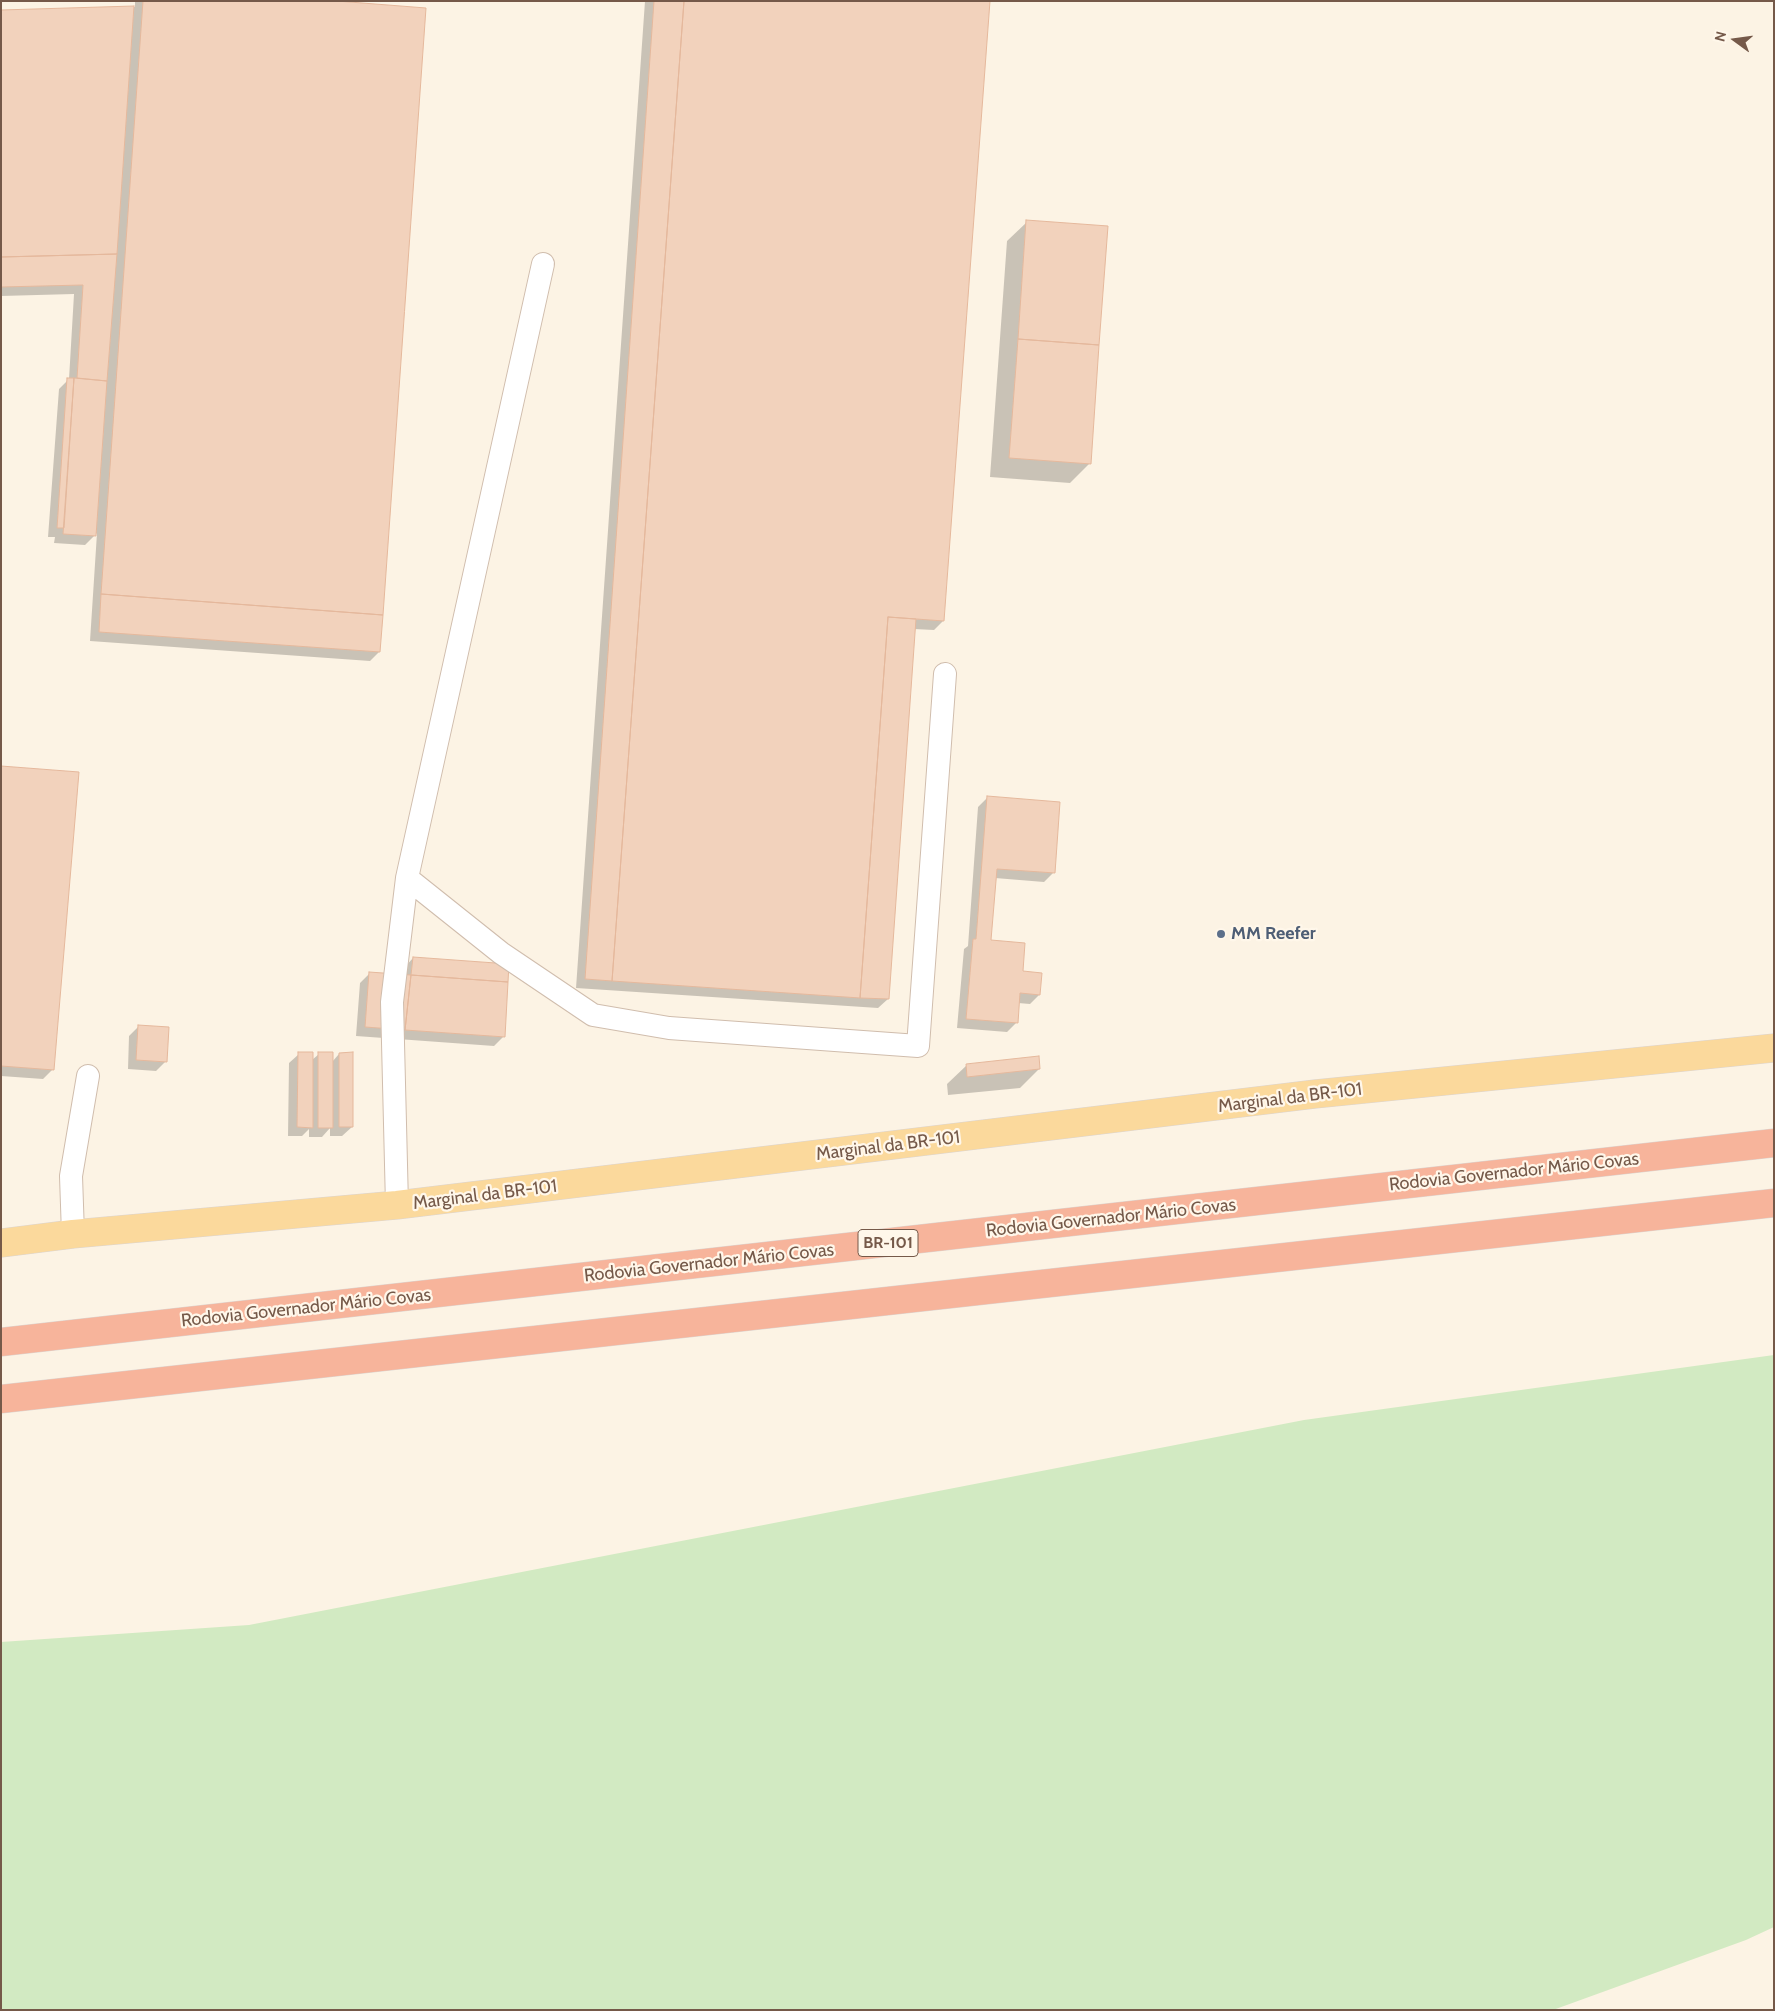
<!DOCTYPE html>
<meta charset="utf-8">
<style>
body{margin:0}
#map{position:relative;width:1775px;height:2011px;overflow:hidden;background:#fcf3e4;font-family:Cabin,sans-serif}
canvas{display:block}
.frame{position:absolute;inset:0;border:2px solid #755949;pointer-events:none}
.north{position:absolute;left:1710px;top:15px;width:50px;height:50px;-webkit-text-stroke:4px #fff7ea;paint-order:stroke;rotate:284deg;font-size:14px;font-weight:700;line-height:20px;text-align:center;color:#755949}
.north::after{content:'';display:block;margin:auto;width:18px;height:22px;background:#755949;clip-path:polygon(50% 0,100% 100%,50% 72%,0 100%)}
</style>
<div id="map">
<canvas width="1775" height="2011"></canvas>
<div class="frame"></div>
<div class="north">N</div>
</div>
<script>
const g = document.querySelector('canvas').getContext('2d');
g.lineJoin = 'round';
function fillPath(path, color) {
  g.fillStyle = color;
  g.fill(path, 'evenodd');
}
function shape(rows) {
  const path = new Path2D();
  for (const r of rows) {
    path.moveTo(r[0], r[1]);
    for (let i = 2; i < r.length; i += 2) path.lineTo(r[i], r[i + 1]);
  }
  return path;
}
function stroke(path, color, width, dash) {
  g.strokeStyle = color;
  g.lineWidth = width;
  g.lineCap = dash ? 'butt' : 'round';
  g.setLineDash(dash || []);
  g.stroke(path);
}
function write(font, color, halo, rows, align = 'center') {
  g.font = font + ' Cabin,sans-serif';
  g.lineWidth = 4.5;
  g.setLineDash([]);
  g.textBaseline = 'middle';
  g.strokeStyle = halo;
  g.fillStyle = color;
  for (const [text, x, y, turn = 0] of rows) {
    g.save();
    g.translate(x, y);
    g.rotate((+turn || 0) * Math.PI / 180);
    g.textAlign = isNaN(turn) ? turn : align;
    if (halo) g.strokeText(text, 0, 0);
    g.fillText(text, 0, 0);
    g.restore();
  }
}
fillPath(shape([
 [1774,1355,1774,1927,1746,1940,1553,2010,1,2010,1,1642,249,1625,1304,1420]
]), '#d2eac2');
fillPath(shape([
 [135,1,320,1,379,652,370,661,90,641,97,533,85,545,54,543,55,537,48,537,59,389,69,379,74,294,1,296,1,11,135,7],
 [645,1,988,1,943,621,934,630,914,629,888,999,878,1008,576,988],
 [1027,222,1090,463,1070,483,990,477,1007,241],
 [1,767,53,1069,43,1079,1,1076],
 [987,798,1053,873,1044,882,995,878,989,941,1021,972,1039,995,1030,1004,1018,1003,1017,1022,1007,1032,957,1028,964,949,968,946,978,807],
 [413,958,503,1037,494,1046,356,1036,360,983,369,974,403,976,404,968],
 [139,1026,166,1061,156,1071,128,1069,129,1036],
 [299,1054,312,1060,319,1054,332,1062,339,1054,352,1127,342,1136,330,1136,330,1128,322,1137,309,1137,309,1129,302,1136,288,1136,289,1063],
 [967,1065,1039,1069,1020,1088,948,1095,947,1084]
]), '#0003');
const building = shape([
 [143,1,337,1,426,8,383,615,101,594,143,1],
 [654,1,684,1,612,981,585,979,654,1],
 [684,1,990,1,944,621,888,617,860,998,612,981,684,1],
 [134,6,117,254,1,257,1,10,134,6],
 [1026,220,1108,226,1099,345,1018,339,1026,220],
 [117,254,107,381,77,378,83,285,1,287,1,257,117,254],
 [1018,339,1099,345,1091,464,1009,458,1018,339],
 [67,378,74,378,64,528,57,528,67,378],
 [74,378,107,381,96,536,63,534,74,378],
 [101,594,383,615,380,652,99,632,101,594],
 [888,617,916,619,889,999,860,998,888,617],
 [1,766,79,772,54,1070,1,1066,1,766],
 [987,796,1060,802,1055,873,997,869,991,940,1025,943,1023,971,1042,973,1040,995,1020,993,1018,1023,966,1019,973,939,976,939,987,796],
 [413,957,509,964,508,982,411,975,413,957],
 [369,972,411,975,405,1030,365,1027,369,972],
 [411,975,508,982,505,1037,405,1030,411,975],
 [138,1025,169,1027,167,1062,136,1060,138,1025],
 [298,1052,313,1052,313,1128,297,1127,298,1052],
 [318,1052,333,1052,333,1128,318,1128,318,1052],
 [353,1052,353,1127,339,1127,339,1053,353,1052],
 [1039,1056,1040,1069,967,1077,966,1064,1039,1056]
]);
fillPath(building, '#f2d2bc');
stroke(building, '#e5b89c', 1);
const lane = shape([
 [407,878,501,953,593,1015,669,1028,918,1046,945,674],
 [397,1205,392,1002,407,878,543,264],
 [73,1234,71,1176,88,1076]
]);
const primary = shape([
 [1,1243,73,1234,397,1205,1315,1094,1774,1048]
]);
const highway = shape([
 [1,1342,1774,1143],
 [1,1399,1774,1203]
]);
stroke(lane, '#d0bdad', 24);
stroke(primary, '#dbd4d0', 29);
stroke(highway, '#dbd4d0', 29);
stroke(lane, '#fff', 22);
stroke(primary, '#fbd99c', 28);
stroke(highway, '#f7b49b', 28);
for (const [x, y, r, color] of [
 [1221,934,5,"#5c6f8a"]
]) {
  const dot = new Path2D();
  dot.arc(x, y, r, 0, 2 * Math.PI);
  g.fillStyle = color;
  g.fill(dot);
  stroke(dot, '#fff7ea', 2);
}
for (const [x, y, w] of [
 [888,1243,60]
]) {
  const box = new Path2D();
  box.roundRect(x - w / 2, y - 13.5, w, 27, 4);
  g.fillStyle = '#fff7ea';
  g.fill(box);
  stroke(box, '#755949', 1);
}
write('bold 16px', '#755949', null, [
 ["BR-101",888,1243]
]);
write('bold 18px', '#4e5e75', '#fff7ea', [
 ["MM Reefer",1231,934]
], 'left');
write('18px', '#755949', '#fff7ea', [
 ["Marginal da BR-101",1290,1098,-7],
 ["Marginal da BR-101",888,1146,-7],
 ["Rodovia Governador Mário Covas",1514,1172,-6],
 ["Marginal da BR-101",485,1195,-7],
 ["Rodovia Governador Mário Covas",1111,1218,-6],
 ["Rodovia Governador Mário Covas",709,1263,-6],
 ["Rodovia Governador Mário Covas",306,1308,-6]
]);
</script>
